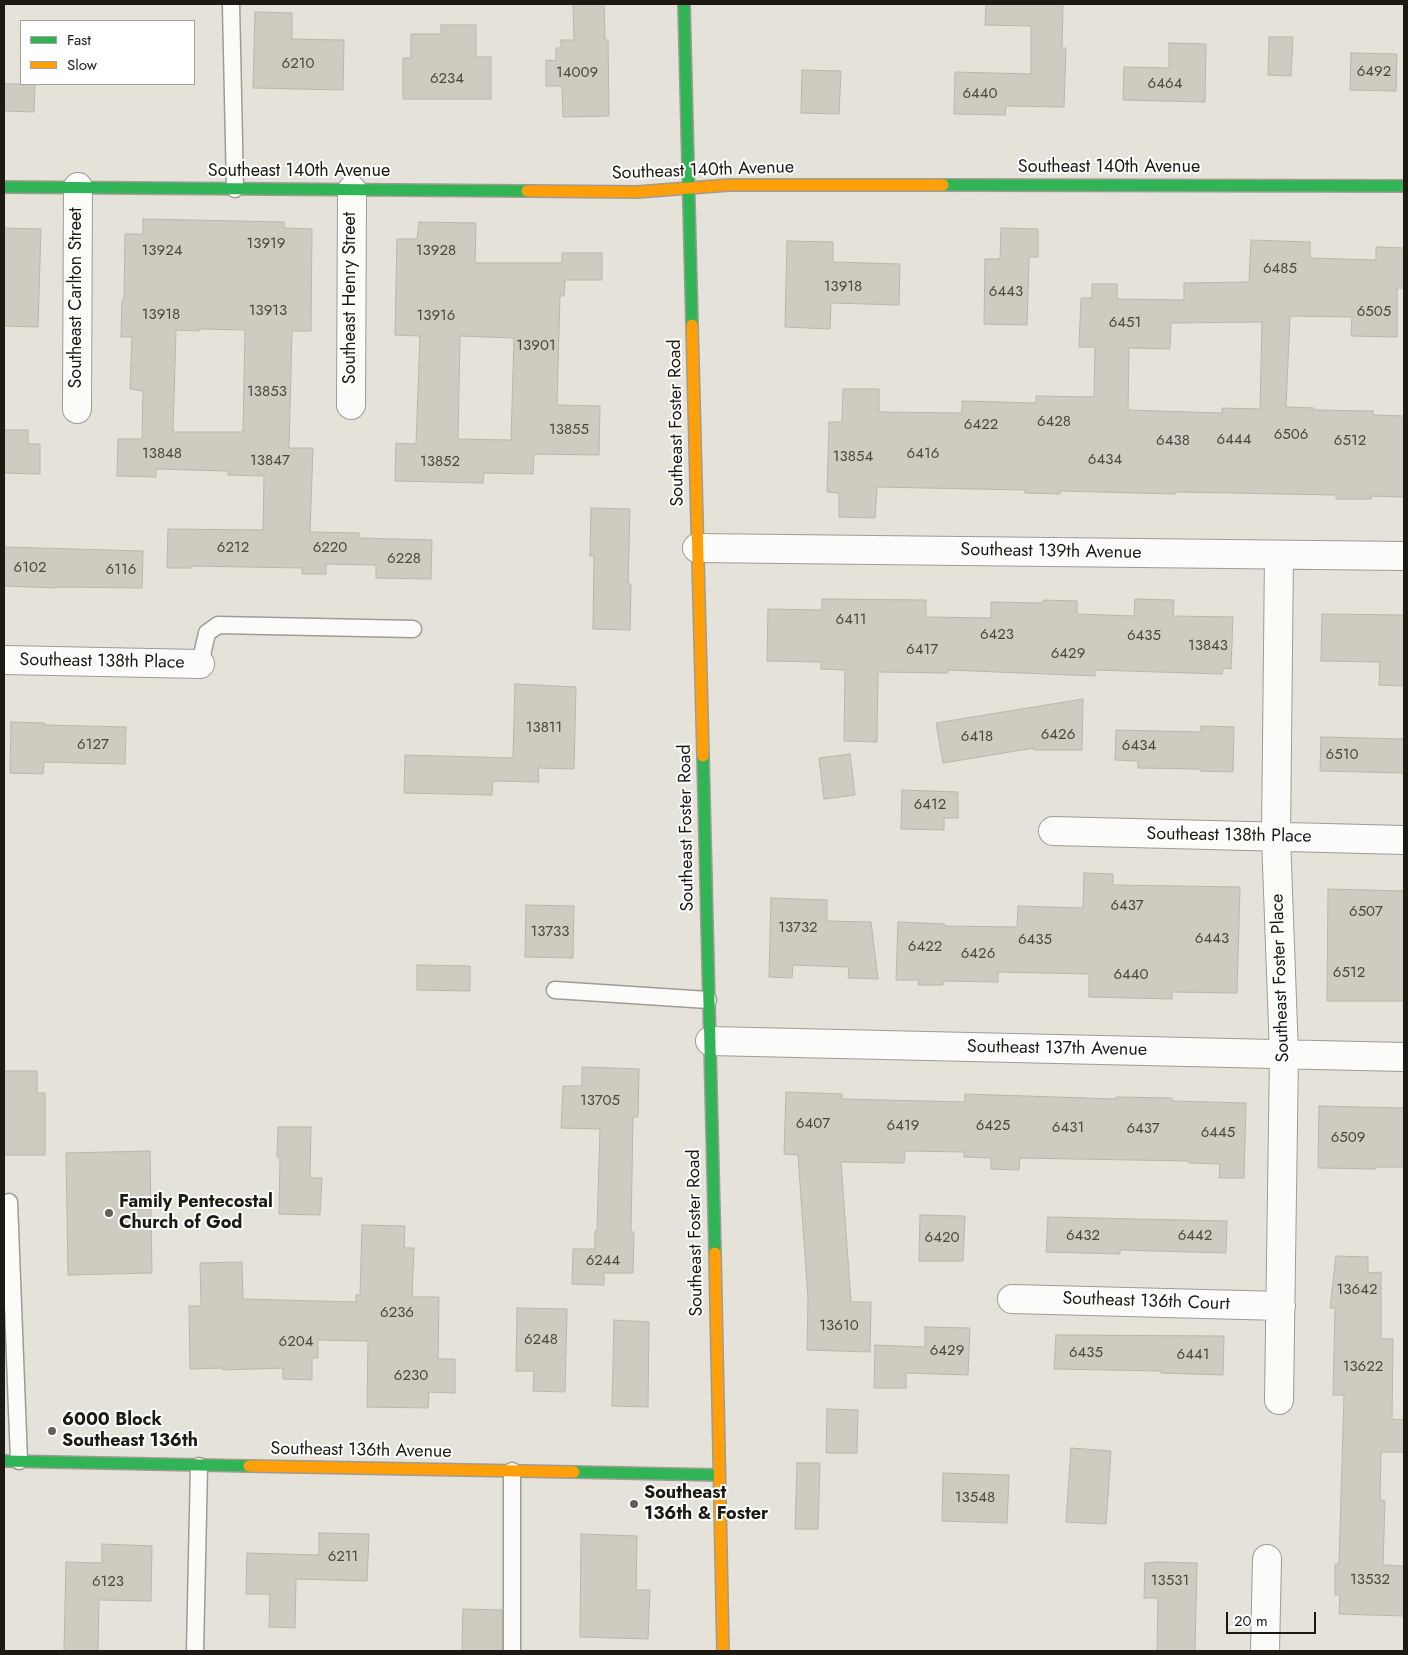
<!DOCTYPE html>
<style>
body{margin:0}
#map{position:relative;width:1408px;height:1655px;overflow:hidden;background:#e5e2d9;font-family:Jost,sans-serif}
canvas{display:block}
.frame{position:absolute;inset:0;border:5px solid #1c1a13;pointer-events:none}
.legend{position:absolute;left:20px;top:20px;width:175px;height:65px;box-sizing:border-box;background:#fff;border:1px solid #a4a3a1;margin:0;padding:6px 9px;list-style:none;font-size:15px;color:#1c1a13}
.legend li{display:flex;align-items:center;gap:10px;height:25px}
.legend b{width:25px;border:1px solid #a4a3a1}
.scale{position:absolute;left:1226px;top:1612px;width:90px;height:22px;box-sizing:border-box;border:2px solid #1c1a13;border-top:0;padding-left:6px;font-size:15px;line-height:18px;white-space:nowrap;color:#1c1a13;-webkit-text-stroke:4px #fff;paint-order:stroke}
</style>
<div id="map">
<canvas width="1408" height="1655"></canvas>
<div class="frame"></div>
<ul class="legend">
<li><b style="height:6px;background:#30b455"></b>Fast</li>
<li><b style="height:6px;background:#ff9f0a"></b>Slow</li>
</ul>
<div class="scale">20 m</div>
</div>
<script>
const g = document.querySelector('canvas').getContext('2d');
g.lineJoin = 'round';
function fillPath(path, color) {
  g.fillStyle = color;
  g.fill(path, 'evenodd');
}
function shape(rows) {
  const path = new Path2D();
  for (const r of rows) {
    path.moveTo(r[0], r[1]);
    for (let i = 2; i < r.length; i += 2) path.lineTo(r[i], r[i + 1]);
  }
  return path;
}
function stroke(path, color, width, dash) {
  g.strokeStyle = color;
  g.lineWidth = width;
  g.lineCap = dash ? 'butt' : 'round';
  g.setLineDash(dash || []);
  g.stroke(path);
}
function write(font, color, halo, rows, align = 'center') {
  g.font = font + ' Jost,sans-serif';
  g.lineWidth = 4;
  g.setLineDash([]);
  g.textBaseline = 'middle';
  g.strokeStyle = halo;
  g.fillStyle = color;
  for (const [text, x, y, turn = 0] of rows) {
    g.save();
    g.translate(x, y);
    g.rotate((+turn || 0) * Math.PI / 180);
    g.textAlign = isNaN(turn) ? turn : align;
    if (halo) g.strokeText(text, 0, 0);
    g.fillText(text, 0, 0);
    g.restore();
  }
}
const building = shape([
 [573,4,604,4,605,40,608,40,609,116,563,117,562,86,546,86,546,60,556,61,556,48,561,48,561,40,574,40,573,4],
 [986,4,1063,4,1062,48,1066,48,1064,107,1006,106,1005,115,954,114,955,72,1031,74,1031,26,985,25,986,4],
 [255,12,292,13,292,39,344,40,343,90,253,88,255,12],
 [441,25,476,25,476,57,491,57,491,99,403,99,403,58,411,58,411,34,441,34,441,25],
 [1269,37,1293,37,1291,76,1268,75,1269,37],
 [1169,43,1206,44,1205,102,1123,100,1124,67,1169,68,1169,43],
 [1351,53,1397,54,1396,91,1350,90,1351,53],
 [802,70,841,71,839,114,801,113,802,70],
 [4,84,35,84,34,112,4,111,4,84],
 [143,219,284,222,284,228,312,229,311,331,292,331,289,448,313,448,310,532,359,533,359,538,432,540,431,579,376,578,376,565,326,564,326,574,302,574,302,568,191,566,191,568,167,568,168,529,263,530,264,476,228,475,228,471,156,469,156,477,117,476,118,439,142,439,143,391,130,389,132,337,121,337,122,300,124,300,125,234,143,234,143,219],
 [199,329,245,330,243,432,173,432,176,330,199,331,199,329],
 [419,222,476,223,475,263,562,263,562,253,602,253,602,280,565,280,564,296,560,296,557,405,600,406,599,455,534,454,533,474,484,473,483,483,395,481,396,443,416,444,420,336,395,335,397,239,417,239,419,222],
 [460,336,514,338,511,440,458,439,460,336],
 [4,228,41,229,38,327,4,326,4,228],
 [1001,228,1038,229,1038,257,1029,257,1027,325,984,324,985,259,1000,259,1001,228],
 [1251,240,1310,242,1310,258,1376,260,1376,247,1404,248,1404,288,1397,288,1397,337,1351,336,1352,317,1290,316,1286,407,1314,408,1314,410,1373,411,1373,415,1404,416,1404,497,1371,496,1371,499,1336,499,1336,495,1176,492,1175,494,1060,491,1060,494,1025,493,1025,490,877,487,875,518,839,517,839,493,827,492,829,422,842,422,843,389,879,389,879,412,962,413,962,401,1036,403,1036,396,1094,397,1095,347,1079,347,1081,298,1092,298,1092,284,1117,284,1117,299,1184,300,1184,283,1249,282,1251,240],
 [1262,322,1260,409,1222,408,1222,413,1128,410,1129,348,1170,349,1171,323,1262,322],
 [787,241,833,242,833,262,900,264,899,305,831,303,830,329,785,327,787,241],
 [4,430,28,430,28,444,40,444,40,474,4,473,4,430],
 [591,508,630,509,628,584,631,584,630,630,593,629,594,556,590,556,591,508],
 [4,547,143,551,142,588,56,587,56,588,4,586,4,547],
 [822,599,926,600,926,617,991,618,991,602,1043,603,1043,600,1077,601,1077,614,1134,616,1135,599,1174,600,1173,616,1233,617,1231,669,1223,668,1222,674,1095,670,1095,676,948,670,948,673,878,672,877,742,844,741,845,670,821,669,821,662,767,661,768,609,822,610,822,599],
 [1322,614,1404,615,1404,686,1379,685,1380,662,1321,661,1322,614],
 [515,684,576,687,574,769,538,768,539,782,493,781,492,795,404,793,405,755,513,758,515,684],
 [1083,699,1082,750,1034,750,1034,748,943,763,936,723,1083,699],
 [11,722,45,723,45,725,126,727,125,764,44,762,43,774,10,773,11,722],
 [1201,726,1234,727,1233,772,1200,771,1200,769,1138,768,1138,761,1115,760,1116,730,1201,732,1201,726],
 [1321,737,1404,739,1404,773,1320,771,1321,737],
 [850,754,855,795,824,799,819,758,850,754],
 [902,790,958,792,958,818,944,818,944,830,901,829,902,790],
 [1084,873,1113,874,1113,885,1240,887,1237,993,1172,992,1172,999,1089,997,1089,974,998,972,998,982,943,981,943,985,918,985,919,980,896,980,898,922,945,924,945,926,1017,927,1018,906,1083,908,1084,873],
 [1328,889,1404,891,1404,1001,1327,1001,1328,889],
 [771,898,827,900,827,921,871,922,878,979,848,978,849,967,793,965,792,978,769,977,771,898],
 [526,905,574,906,573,958,525,957,526,905],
 [417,965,470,966,470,991,417,990,417,965],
 [582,1067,639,1069,638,1117,633,1117,631,1232,634,1232,633,1273,604,1273,604,1285,572,1284,573,1249,595,1249,595,1231,597,1231,600,1129,561,1128,563,1086,582,1086,582,1067],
 [4,1071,37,1071,37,1093,45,1093,45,1155,4,1155,4,1071],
 [786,1092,842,1094,842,1099,965,1102,965,1094,1116,1099,1116,1097,1172,1098,1172,1101,1246,1103,1244,1178,1219,1178,1220,1164,1189,1163,1189,1161,1020,1158,1019,1170,991,1169,991,1158,964,1157,964,1152,905,1151,904,1163,841,1162,851,1302,871,1302,870,1352,807,1350,808,1299,798,1155,784,1154,786,1092],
 [1319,1106,1404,1108,1404,1167,1376,1167,1376,1169,1318,1168,1319,1106],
 [278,1127,311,1127,310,1178,322,1178,320,1215,279,1214,280,1157,277,1157,278,1127],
 [150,1151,152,1273,68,1275,66,1153,150,1151],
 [920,1215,965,1216,963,1261,919,1261,920,1215],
 [1048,1217,1227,1221,1226,1253,1120,1250,1120,1254,1046,1252,1048,1217],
 [362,1225,405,1226,404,1248,414,1248,412,1297,439,1297,438,1359,455,1359,455,1393,429,1392,428,1408,367,1407,368,1341,318,1340,318,1358,312,1358,312,1380,283,1379,283,1368,223,1370,223,1368,190,1369,189,1306,201,1306,200,1263,242,1262,243,1299,356,1302,356,1295,360,1295,362,1225],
 [1336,1256,1368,1257,1368,1273,1381,1272,1381,1339,1393,1339,1392,1419,1404,1420,1404,1452,1381,1452,1380,1500,1385,1501,1383,1565,1404,1566,1404,1616,1339,1614,1340,1595,1335,1595,1335,1564,1339,1564,1344,1395,1333,1395,1335,1308,1330,1308,1336,1256],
 [517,1308,567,1309,565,1392,533,1391,534,1371,516,1371,517,1308],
 [614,1320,649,1322,648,1407,612,1406,614,1320],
 [925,1327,970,1328,968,1375,906,1373,906,1388,874,1388,875,1345,925,1347,925,1327],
 [1056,1335,1224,1336,1223,1375,1161,1373,1161,1371,1054,1369,1056,1335],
 [827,1409,858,1410,857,1453,826,1453,827,1409],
 [1071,1448,1111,1451,1106,1524,1066,1522,1071,1448],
 [797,1463,820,1463,818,1529,795,1529,797,1463],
 [943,1473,1009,1475,1007,1523,942,1521,943,1473],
 [319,1533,369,1534,367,1581,296,1579,295,1628,269,1627,270,1594,246,1594,247,1553,319,1555,319,1533],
 [581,1534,637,1536,636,1590,650,1590,648,1639,580,1637,581,1534],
 [102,1544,152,1546,151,1601,99,1600,98,1651,64,1651,66,1562,102,1563,102,1544],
 [1159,1562,1197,1563,1195,1651,1157,1651,1158,1598,1144,1598,1145,1563,1159,1562],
 [463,1609,502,1610,502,1651,462,1651,463,1609]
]);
fillPath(building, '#d0cbc1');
stroke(building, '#bab6af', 1);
const lane = shape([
 [231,4,235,189],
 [200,664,207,633,218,625,413,629],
 [555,990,708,1000],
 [9,1202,19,1461],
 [195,1651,199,1466],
 [512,1651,512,1471]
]);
const street = shape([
 [351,405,352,190],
 [77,409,78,187],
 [697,548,1404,556],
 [1279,555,1276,837,1284,1054,1279,1400],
 [4,660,200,664],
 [1053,831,1404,840],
 [710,1041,1404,1057],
 [1012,1299,1281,1306],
 [1265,1651,1267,1559]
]);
const fast = shape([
 [684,4,692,325],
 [943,185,1404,186],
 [4,187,527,191],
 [703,756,715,1253],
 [4,1461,249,1466],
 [574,1472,718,1475]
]);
const slow = shape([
 [527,191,637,192,729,185,943,185],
 [692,325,703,756],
 [715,1253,723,1651],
 [249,1466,574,1472]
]);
stroke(lane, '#9f9c95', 19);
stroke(street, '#9f9c95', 30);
stroke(fast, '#9f9c95', 14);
stroke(slow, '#9f9c95', 14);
stroke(lane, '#fbfbf9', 16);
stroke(street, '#fbfbf9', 28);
stroke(fast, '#30b455', 11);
stroke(slow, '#ff9f0a', 11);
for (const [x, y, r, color] of [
 [109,1213,5,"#626058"],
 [52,1431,5,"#626058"],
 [634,1504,5,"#626058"]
]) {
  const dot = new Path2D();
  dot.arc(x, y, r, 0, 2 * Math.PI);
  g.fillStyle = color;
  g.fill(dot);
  stroke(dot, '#fff', 2);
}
write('15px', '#4b4840', null, [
 ["6210",298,64],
 ["6492",1374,72],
 ["14009",577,73],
 ["6234",447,79],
 ["6464",1165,84],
 ["6440",980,94],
 ["13919",266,244],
 ["13924",162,251],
 ["13928",436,251],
 ["6485",1280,269],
 ["13918",843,287],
 ["6443",1006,292],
 ["13913",268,311],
 ["6505",1374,312],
 ["13918",161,315],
 ["13916",436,316],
 ["6451",1125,323],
 ["13901",536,346],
 ["13853",267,392],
 ["6428",1054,422],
 ["6422",981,425],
 ["13855",569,430],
 ["6506",1291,435],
 ["6444",1234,440],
 ["6438",1173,441],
 ["6512",1350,441],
 ["13848",162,454],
 ["6416",923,454],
 ["13854",853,457],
 ["6434",1105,460],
 ["13847",270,461],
 ["13852",440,462],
 ["6212",233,548],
 ["6220",330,548],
 ["6228",404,559],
 ["6102",30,568],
 ["6116",121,570],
 ["6411",851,620],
 ["6423",997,635],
 ["6435",1144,636],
 ["13843",1208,646],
 ["6417",922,650],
 ["6429",1068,654],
 ["13811",544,728],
 ["6426",1058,735],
 ["6418",977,737],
 ["6127",93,745],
 ["6434",1139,746],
 ["6510",1342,755],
 ["6412",930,805],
 ["6437",1127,906],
 ["6507",1366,912],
 ["13732",798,928],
 ["13733",550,932],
 ["6443",1212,939],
 ["6435",1035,940],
 ["6422",925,947],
 ["6426",978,954],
 ["6512",1349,973],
 ["6440",1131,975],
 ["13705",600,1101],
 ["6407",813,1124],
 ["6419",903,1126],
 ["6425",993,1126],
 ["6431",1068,1128],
 ["6437",1143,1129],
 ["6445",1218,1133],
 ["6509",1348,1138],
 ["6432",1083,1236],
 ["6442",1195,1236],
 ["6420",942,1238],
 ["6244",603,1261],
 ["13642",1357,1290],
 ["6236",397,1313],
 ["13610",839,1326],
 ["6248",541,1340],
 ["6204",296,1342],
 ["6429",947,1351],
 ["6435",1086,1353],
 ["6441",1193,1355],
 ["13622",1363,1367],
 ["6230",411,1376],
 ["13548",975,1498],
 ["6211",343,1557],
 ["13532",1370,1580],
 ["13531",1170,1581],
 ["6123",108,1582]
]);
write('18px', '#1c1a13', '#fff', [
 ["Southeast 140th Avenue",1109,168],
 ["Southeast 140th Avenue",703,171,-2],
 ["Southeast 140th Avenue",299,172],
 ["Southeast Carlton Street",77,298,-90],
 ["Southeast Henry Street",351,298,-90],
 ["Southeast Foster Road",677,423,-91],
 ["Southeast 139th Avenue",1051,552,1],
 ["Southeast 138th Place",102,662,1],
 ["Southeast Foster Road",687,828,-91],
 ["Southeast 138th Place",1229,836,1],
 ["Southeast Foster Place",1281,978,-92],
 ["Southeast 137th Avenue",1057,1049,1],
 ["Southeast Foster Road",696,1233,-91],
 ["Southeast 136th Court",1146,1302,2],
 ["Southeast 136th Avenue",361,1451,1]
]);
write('bold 18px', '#1c1a13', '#fff', [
 ["Family Pentecostal",119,1203],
 ["Church of God",119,1224],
 ["6000 Block",62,1421],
 ["Southeast 136th",62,1442],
 ["Southeast",644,1494],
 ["136th & Foster",644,1515]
], 'left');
</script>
